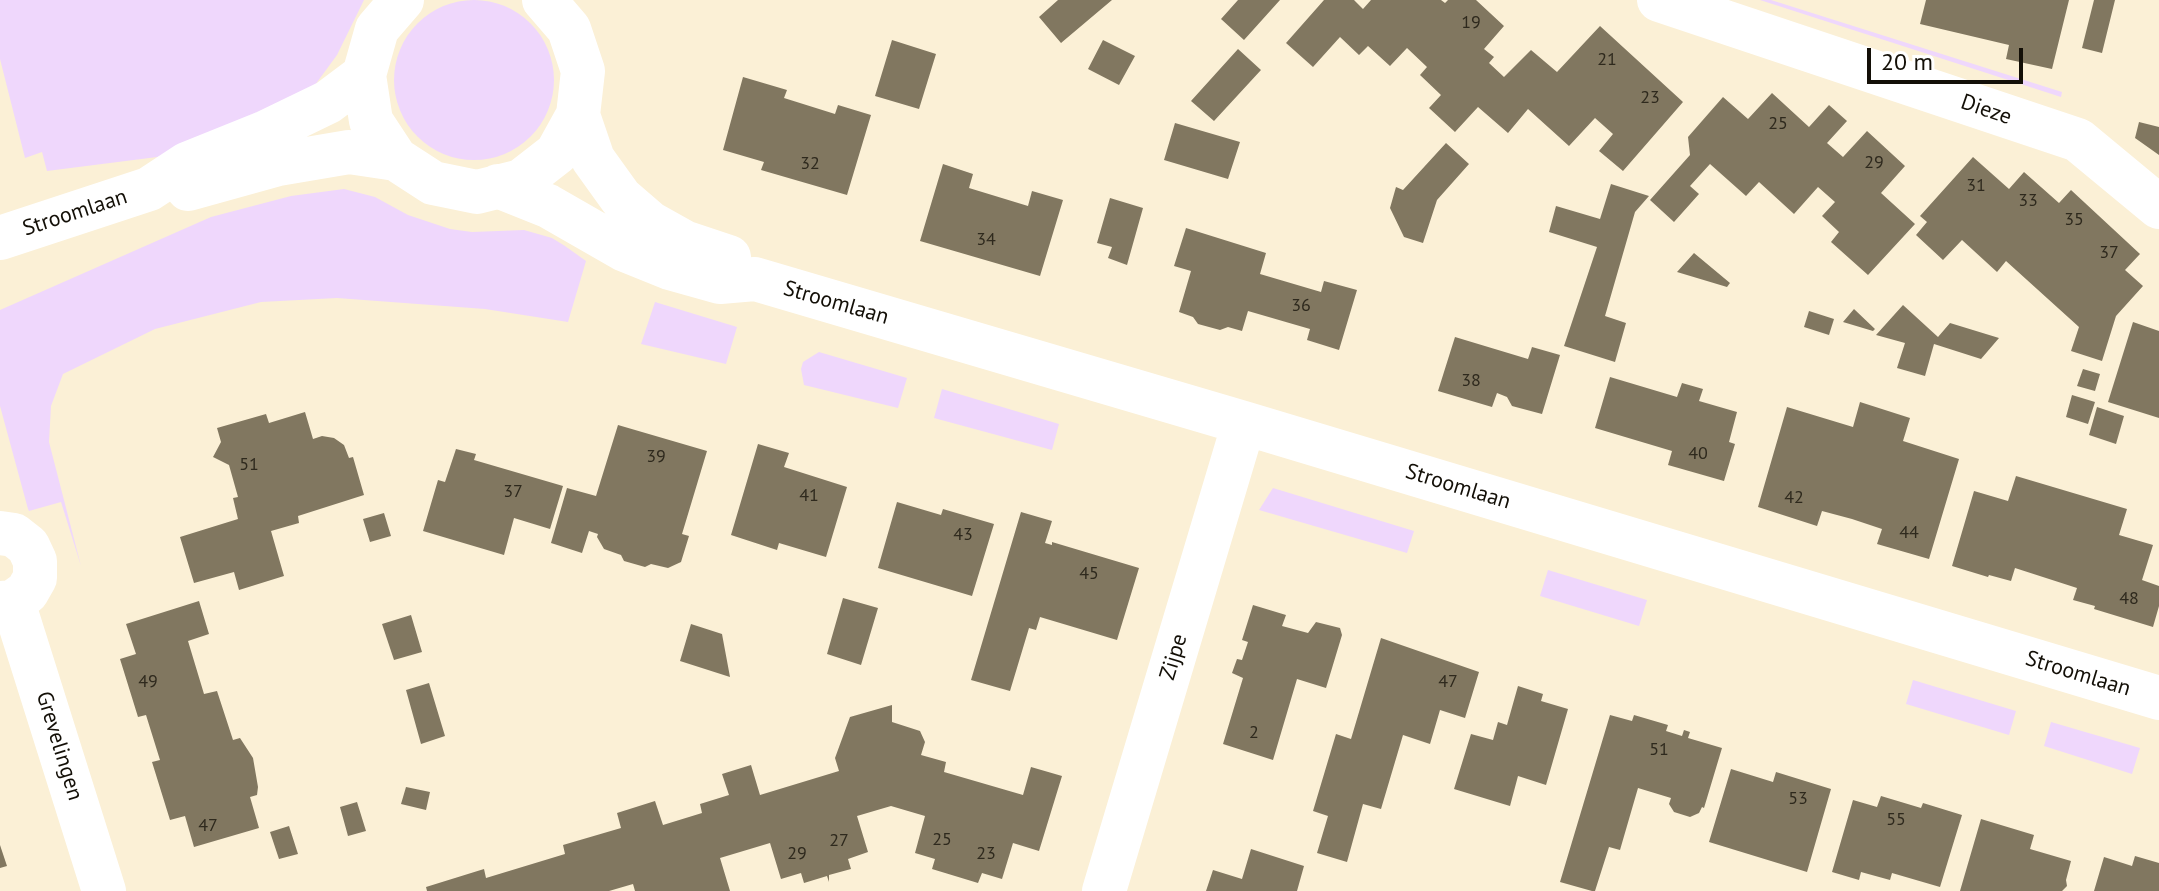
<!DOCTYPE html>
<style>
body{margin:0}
#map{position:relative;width:2159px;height:891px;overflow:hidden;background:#fbf0d6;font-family:"PT Sans",sans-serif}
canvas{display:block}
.scale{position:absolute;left:1867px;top:48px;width:156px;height:36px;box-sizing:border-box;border:4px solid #130f07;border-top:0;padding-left:10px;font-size:24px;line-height:28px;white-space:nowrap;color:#130f07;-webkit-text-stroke:6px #fff;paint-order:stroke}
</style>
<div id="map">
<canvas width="2159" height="891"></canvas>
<div class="scale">20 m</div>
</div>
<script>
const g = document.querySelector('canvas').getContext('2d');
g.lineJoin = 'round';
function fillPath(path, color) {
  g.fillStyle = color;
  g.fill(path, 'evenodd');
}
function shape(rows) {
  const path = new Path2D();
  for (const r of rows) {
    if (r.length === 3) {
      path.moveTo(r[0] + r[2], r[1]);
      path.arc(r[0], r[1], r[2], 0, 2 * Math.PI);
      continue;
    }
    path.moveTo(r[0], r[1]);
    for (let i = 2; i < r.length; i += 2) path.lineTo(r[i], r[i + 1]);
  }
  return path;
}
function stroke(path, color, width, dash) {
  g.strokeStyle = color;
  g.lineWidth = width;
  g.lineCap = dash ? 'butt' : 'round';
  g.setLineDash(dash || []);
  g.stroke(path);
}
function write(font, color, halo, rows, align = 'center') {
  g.font = font + ' "PT Sans",sans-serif';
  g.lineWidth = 6;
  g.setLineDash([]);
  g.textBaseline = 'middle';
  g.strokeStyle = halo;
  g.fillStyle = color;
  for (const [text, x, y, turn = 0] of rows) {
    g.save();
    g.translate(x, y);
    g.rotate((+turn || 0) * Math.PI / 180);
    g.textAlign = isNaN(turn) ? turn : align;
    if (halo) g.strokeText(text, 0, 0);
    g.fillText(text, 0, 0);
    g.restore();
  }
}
fillPath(shape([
 [0,0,364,0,337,55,315,85,165,156,47,171,42,152,25,158,0,59],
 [1760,0,1771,0,2062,92,2061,97],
 [474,80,80],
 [344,189,375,197,408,215,450,229,472,232,524,230,552,238,565,246,586,261,568,322,485,309,337,298,261,302,155,329,63,374,51,406,49,442,81,566,61,502,29,511,28,509,0,406,0,310,211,217,291,196],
 [655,302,737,327,726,364,641,344],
 [819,352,907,378,898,408,804,385,801,369,803,362],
 [942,389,1059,424,1052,450,934,418],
 [1273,488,1414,531,1407,553,1259,510],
 [1548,570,1647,600,1639,626,1540,596],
 [1913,680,2016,711,2009,735,1906,704],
 [2051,722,2140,748,2132,774,2044,746]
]), '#efd7fc');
fillPath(shape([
 [1058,0,1112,0,1061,43,1039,17],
 [1238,0,1280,0,1244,40,1221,19],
 [1324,0,1354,0,1363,9,1371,0,1441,0,1445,3,1448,0,1476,0,1504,26,1484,49,1494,57,1489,63,1504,77,1531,50,1557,72,1600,26,1683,102,1623,171,1599,151,1613,134,1595,118,1569,146,1528,109,1508,133,1478,107,1455,132,1429,108,1441,95,1420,75,1427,67,1407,48,1390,66,1368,46,1359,55,1340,37,1313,67,1286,43],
 [1926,0,2069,0,2052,69,2006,59,2009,45,1920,24],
 [2094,0,2115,0,2102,53,2082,48],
 [892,40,936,54,919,109,875,96],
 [1103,40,1135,56,1119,85,1088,69],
 [1238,49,1261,70,1214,121,1191,101],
 [743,77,787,90,784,98,835,114,838,105,871,115,847,195,761,170,764,162,723,150],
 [1772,93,1809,127,1829,105,1847,121,1827,143,1843,157,1867,131,1905,166,1881,193,1915,224,1868,275,1831,242,1839,232,1822,216,1835,202,1818,187,1794,214,1759,182,1746,196,1710,164,1690,186,1699,194,1674,222,1650,200,1690,155,1688,137,1723,97,1748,119],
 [2139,122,2159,127,2159,155,2135,138],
 [1175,123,1240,142,1228,179,1164,160],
 [1446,143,1469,164,1437,200,1423,243,1404,237,1390,208,1396,187,1403,190],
 [1973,157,2009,189,2024,172,2059,203,2071,190,2140,254,2125,270,2143,286,2116,316,2102,361,2071,351,2079,327,2006,261,1997,272,1962,240,1943,260,1916,235,1927,222,1920,216],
 [943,164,973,174,969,188,1028,206,1032,191,1063,200,1040,276,920,241],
 [1611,184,1649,196,1635,212,1605,316,1626,323,1615,362,1564,346,1597,247,1549,232,1556,206,1600,219],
 [1110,198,1143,208,1127,265,1108,258,1112,247,1097,243],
 [1186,228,1266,253,1260,274,1321,292,1324,281,1357,290,1339,350,1307,340,1310,329,1248,311,1242,331,1228,327,1220,330,1198,324,1193,317,1179,312,1191,271,1174,266],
 [1694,253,1730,283,1727,287,1677,272],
 [1903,305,1938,337,1950,323,1999,338,1981,359,1934,344,1925,376,1897,368,1905,343,1876,335],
 [1854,309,1875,329,1873,331,1843,322],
 [1809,311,1834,319,1829,335,1804,327],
 [2133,322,2159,331,2159,418,2108,402],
 [1455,337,1528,359,1532,347,1560,355,1542,414,1512,406,1507,397,1497,393,1492,407,1438,391],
 [2083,369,2100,374,2095,391,2077,386],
 [1610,377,1677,397,1682,383,1703,389,1699,401,1737,412,1729,442,1735,444,1724,481,1668,465,1672,451,1595,428],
 [2072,395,2095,402,2088,424,2066,417],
 [1860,402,1910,418,1903,441,1959,459,1929,559,1877,544,1882,529,1852,519,1822,511,1817,526,1758,507,1787,407,1853,427],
 [2097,407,2124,416,2116,444,2089,435],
 [305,412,313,439,322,436,334,438,344,445,349,458,353,457,364,495,298,516,299,523,271,531,284,576,239,590,234,572,194,583,180,537,238,519,233,498,238,497,229,465,213,457,221,442,217,428,266,414,269,423],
 [618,425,707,451,682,534,689,536,681,562,668,568,651,564,645,567,624,561,621,555,604,549,597,537,598,534,589,531,582,553,551,543,567,488,596,496],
 [758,444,789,453,784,467,847,487,826,557,779,543,777,550,731,535],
 [456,449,476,454,474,460,563,486,550,529,514,518,504,555,423,531,438,480,445,482],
 [2016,476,2127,509,2119,535,2153,545,2142,580,2159,586,2159,606,2153,627,2094,609,2095,606,2073,600,2077,588,2015,568,2011,581,1989,575,1988,577,1952,566,1974,491,2008,501],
 [897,502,941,515,943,509,994,524,972,596,878,568],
 [1021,512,1052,521,1045,543,1052,545,1052,542,1139,568,1117,640,1040,617,1036,630,1029,628,1010,691,971,680],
 [384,513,391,536,370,542,363,519],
 [843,598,878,608,861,665,827,654],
 [199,601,209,634,188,641,204,694,217,691,233,740,240,738,253,758,258,787,257,795,250,797,259,828,194,847,185,816,170,820,152,762,160,760,146,715,138,717,120,659,136,654,126,624],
 [1253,605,1286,615,1282,626,1308,633,1316,622,1340,628,1342,635,1326,688,1297,679,1273,760,1223,744,1243,678,1232,673,1237,659,1242,660,1248,642,1242,640],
 [411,615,422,652,394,660,382,624],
 [691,624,722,634,730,677,680,661],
 [1381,638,1479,672,1465,718,1440,710,1430,744,1403,735,1381,809,1363,804,1347,862,1317,853,1328,816,1313,811,1336,734,1351,739],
 [429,683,445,736,421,744,406,690],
 [1518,686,1543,694,1541,701,1568,709,1546,785,1518,776,1510,806,1454,789,1471,734,1493,740,1498,722,1507,725],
 [892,705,892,722,920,731,925,742,921,755,946,762,944,772,1023,795,1031,767,1062,776,1039,851,1013,843,1002,879,982,873,978,883,932,869,935,859,915,853,925,816,891,806,857,816,868,852,848,859,851,869,829,875,829,882,827,876,804,883,801,873,781,879,770,843,720,858,730,891,635,891,633,884,609,891,427,891,426,887,484,869,486,878,565,854,563,845,621,828,617,813,655,801,663,825,702,813,700,804,729,795,722,774,751,765,760,795,839,771,835,758,850,717],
 [1610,715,1632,721,1634,715,1668,725,1666,731,1682,736,1684,730,1690,732,1688,738,1722,748,1704,808,1702,807,1699,813,1690,817,1674,812,1669,804,1671,798,1638,788,1620,850,1609,847,1595,891,1592,891,1560,882],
 [1731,769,1773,782,1776,772,1831,789,1807,872,1709,842],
 [406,787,430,792,426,810,401,804],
 [1881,796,1921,808,1923,803,1962,815,1940,887,1892,873,1890,880,1861,872,1859,880,1832,872,1853,800,1877,807],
 [357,802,366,831,348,836,340,807],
 [1981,819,2034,835,2030,849,2071,861,2066,880,2067,886,2062,891,1960,891],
 [289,826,298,854,279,859,270,832],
 [0,845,7,866,0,868],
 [1251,849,1304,866,1297,891,1206,891,1213,870,1242,879],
 [2135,856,2159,863,2159,891,2094,891,2104,857,2132,866]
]), '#817760');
stroke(shape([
 [402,0,377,29,364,75,371,121,396,159,433,183,477,192,521,181,557,153,578,115,583,71,569,29,544,0],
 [1659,0,2078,140,2159,207],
 [578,115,593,159,621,198,650,223,684,242,729,257],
 [498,186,548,206,623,249,670,268,720,282,755,279,1244,423,2159,698],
 [188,189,278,164,349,152,396,159],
 [0,238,149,189,187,164,264,133,328,102,364,75],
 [0,533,14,535,28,546,35,561,35,578,27,592,13,602,0,603],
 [13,602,104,891],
 [1104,891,1244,423]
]), '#fff', 44);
write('18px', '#2e291d', null, [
 ["19",1471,23],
 ["21",1607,60],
 ["23",1650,98],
 ["25",1778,124],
 ["29",1874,163],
 ["32",810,164],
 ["31",1976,186],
 ["33",2028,201],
 ["35",2074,220],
 ["34",986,240],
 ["37",2109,253],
 ["36",1301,306],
 ["38",1471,381],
 ["40",1698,454],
 ["39",656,457],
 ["51",249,465],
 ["37",513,492],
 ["41",809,496],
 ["42",1794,498],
 ["44",1909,533],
 ["43",963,535],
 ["45",1089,574],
 ["48",2129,599],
 ["49",148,682],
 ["47",1448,682],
 ["2",1254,733],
 ["51",1659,750],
 ["53",1798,799],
 ["55",1896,820],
 ["47",208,826],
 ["25",942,840],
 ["27",839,841],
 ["29",797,854],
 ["23",986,854]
]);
write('22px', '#130f07', '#fff', [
 ["Dieze",1986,110,19],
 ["Stroomlaan",75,213,-18],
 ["Stroomlaan",836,303,16],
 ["Stroomlaan",1458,487,17],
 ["Zijpe",1174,657,-73],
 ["Stroomlaan",2078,674,17],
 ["Grevelingen",59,746,73]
]);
</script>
